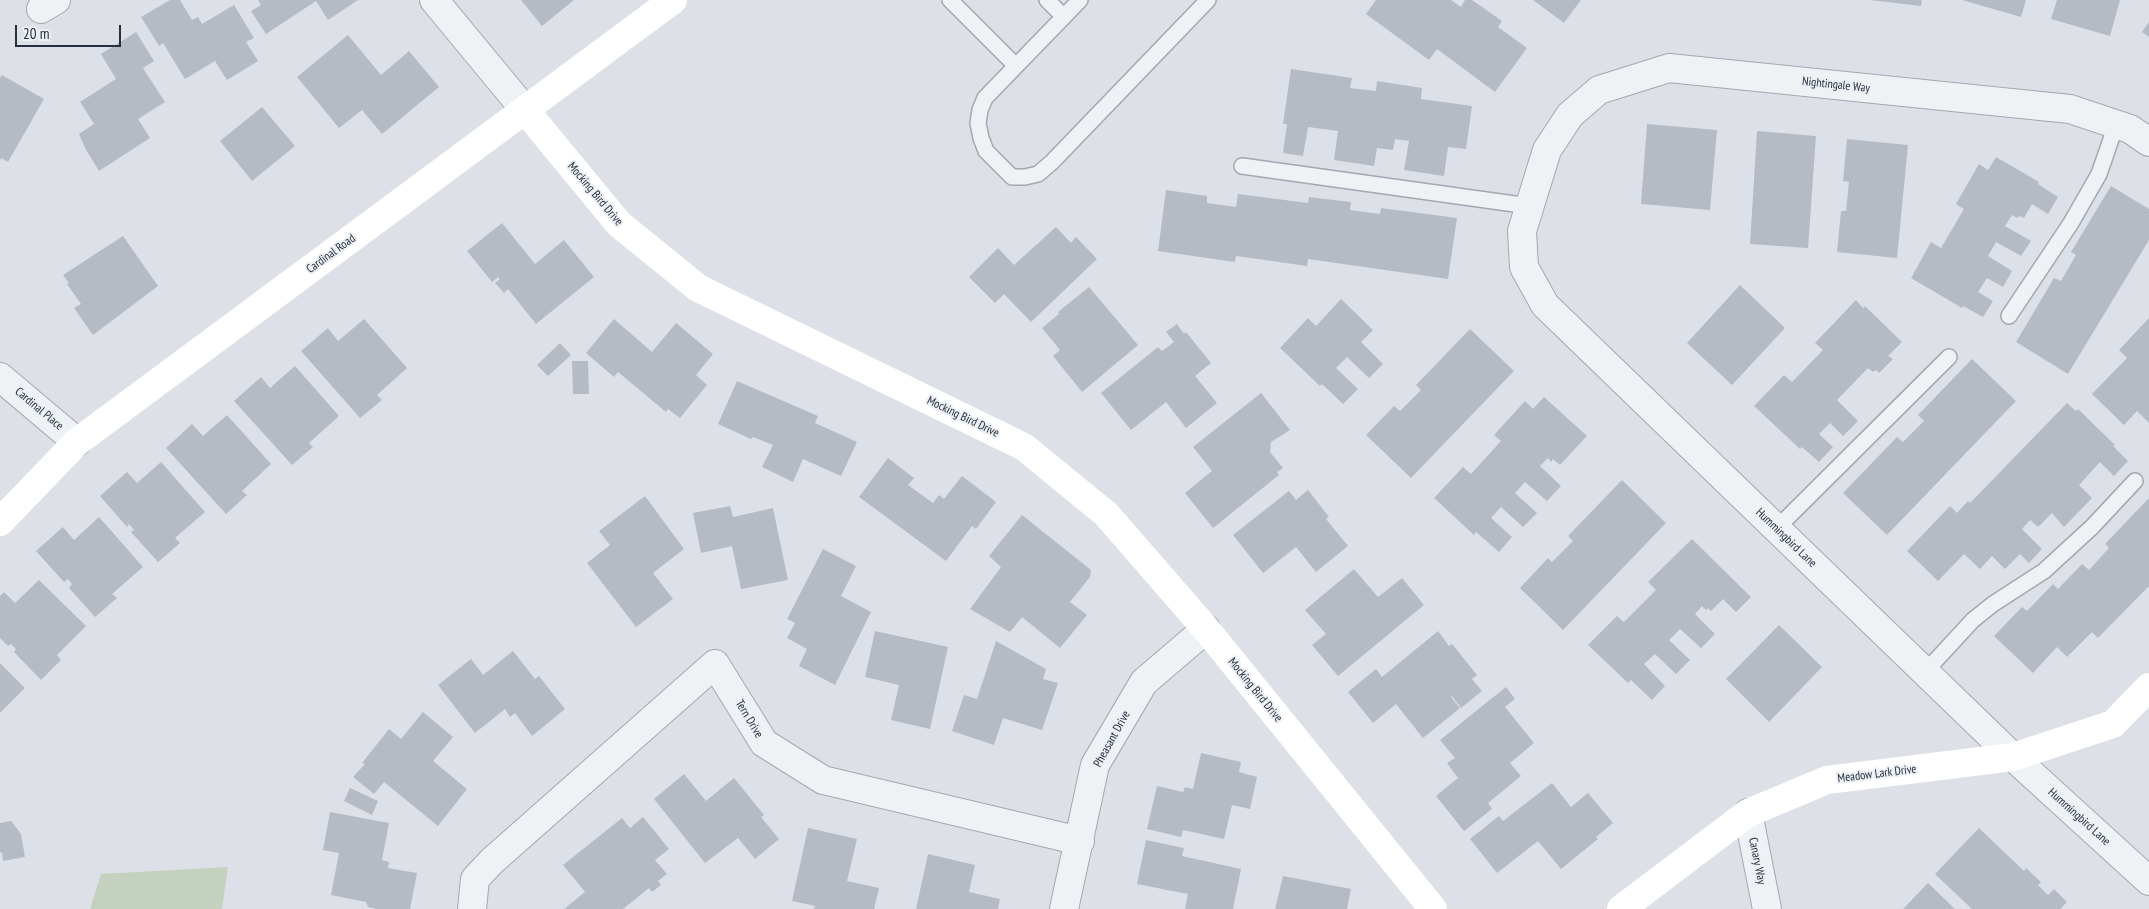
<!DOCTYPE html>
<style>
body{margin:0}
#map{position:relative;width:2149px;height:909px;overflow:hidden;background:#dde1e7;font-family:"PT Sans Narrow",sans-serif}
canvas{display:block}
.scale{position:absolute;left:15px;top:25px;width:106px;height:22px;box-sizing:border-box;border:2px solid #26303d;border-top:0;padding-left:6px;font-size:15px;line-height:18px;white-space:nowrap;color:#26303d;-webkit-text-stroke:4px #ecf0f5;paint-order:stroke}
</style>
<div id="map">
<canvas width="2149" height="909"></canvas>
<div class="scale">20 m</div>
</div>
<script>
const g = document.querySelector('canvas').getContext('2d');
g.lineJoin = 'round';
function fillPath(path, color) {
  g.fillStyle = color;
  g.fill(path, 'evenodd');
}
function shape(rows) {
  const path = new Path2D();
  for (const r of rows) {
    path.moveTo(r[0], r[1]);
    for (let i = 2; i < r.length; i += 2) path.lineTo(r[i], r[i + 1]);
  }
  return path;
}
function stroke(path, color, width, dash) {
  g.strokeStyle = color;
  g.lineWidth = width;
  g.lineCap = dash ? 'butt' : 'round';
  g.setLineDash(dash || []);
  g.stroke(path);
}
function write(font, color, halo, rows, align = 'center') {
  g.font = font + ' "PT Sans Narrow",sans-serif';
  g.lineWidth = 4;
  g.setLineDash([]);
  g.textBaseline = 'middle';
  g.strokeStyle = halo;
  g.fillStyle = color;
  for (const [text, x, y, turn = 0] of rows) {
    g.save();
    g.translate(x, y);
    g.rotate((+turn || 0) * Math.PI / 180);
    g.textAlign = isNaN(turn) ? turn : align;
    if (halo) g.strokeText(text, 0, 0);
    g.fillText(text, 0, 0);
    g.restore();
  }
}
fillPath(shape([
 [228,867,222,909,90,909,101,874]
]), '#c4d1be');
fillPath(shape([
 [170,0,180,0,192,20,198,17,202,24,234,5,254,38,246,42,258,61,227,80,215,61,185,79,163,43,159,46,141,17],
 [258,0,358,0,328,20,316,1,266,34,251,11,261,5],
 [521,0,574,0,542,26],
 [1376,0,1451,0,1461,7,1465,0,1472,0,1502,21,1498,27,1527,48,1495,92,1437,49,1429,60,1366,14],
 [1533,0,1581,0,1564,23],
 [1870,0,1922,0,1921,6],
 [1962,0,2026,0,2021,17],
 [2057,0,2120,0,2110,36,2051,19],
 [2149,22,2149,37,2142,32],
 [136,32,154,61,143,68,165,102,138,119,150,138,99,171,85,148,79,134,94,124,80,102,116,79,101,54],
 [348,35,381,75,409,51,439,87,382,134,362,110,339,128,297,77],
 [1291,69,1352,78,1350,88,1376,91,1377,81,1422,88,1421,99,1472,106,1466,149,1448,147,1444,176,1404,170,1409,141,1395,139,1393,150,1377,148,1374,166,1334,160,1338,131,1308,127,1303,156,1283,153,1287,124,1283,124],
 [2,75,44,99,8,162,1,158,0,161,0,78],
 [262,107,295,146,252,181,220,141],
 [1647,124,1717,130,1710,210,1641,204],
 [1757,131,1816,136,1808,248,1750,244],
 [1847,139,1908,145,1897,258,1837,252,1841,211,1846,211,1849,182,1843,181],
 [1996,157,2039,182,2038,184,2058,197,2048,214,2032,204,2024,218,2019,216,2017,218,2012,215,2005,226,2031,241,2021,256,1996,242,1988,256,2012,271,2003,287,1987,278,1978,292,1993,301,1983,317,1963,306,1962,308,1911,278,1931,242,1941,248,1964,209,1956,204,1979,164,1988,170],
 [2111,186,2149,209,2149,240,2068,374,2016,342,2054,278,2061,281,2076,255,2071,252],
 [1166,190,1207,196,1207,203,1236,207,1238,194,1308,203,1309,197,1351,202,1350,210,1380,214,1381,208,1457,218,1448,279,1308,259,1307,266,1236,256,1235,262,1158,251],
 [502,223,535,264,564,240,594,277,536,324,508,289,504,293,495,283,500,279,498,277,492,282,467,251],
 [1056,227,1071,243,1076,237,1097,259,1031,322,1004,294,995,303,969,277,998,248,1014,265],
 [123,236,158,286,93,335,74,308,81,304,67,284,69,283,63,275],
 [1740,285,1785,328,1732,385,1687,343],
 [1089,287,1138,345,1082,392,1053,356,1060,350,1042,328,1059,314,1058,312],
 [1341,299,1373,330,1361,342,1383,364,1369,378,1347,357,1336,368,1358,389,1343,404,1322,384,1320,386,1280,348,1308,318,1316,326],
 [1856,300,1863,308,1865,306,1902,342,1888,356,1893,359,1879,373,1876,370,1873,372,1868,368,1837,400,1858,421,1843,436,1830,423,1819,434,1833,447,1819,462,1802,447,1800,449,1754,406,1784,375,1792,382,1823,350,1815,343],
 [2149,318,2149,423,2137,411,2124,425,2092,394,2127,358,2119,350],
 [364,319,407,368,377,395,382,400,360,418,301,351,328,328,338,341],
 [614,319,652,352,676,323,713,354,696,375,707,385,680,418,668,409,666,412,618,372,614,377,586,353],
 [1177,324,1184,334,1186,332,1211,363,1195,376,1217,403,1186,428,1166,402,1131,430,1101,393,1158,347,1162,351,1174,342,1166,332],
 [1470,329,1514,371,1411,478,1366,435,1394,406,1400,411,1421,390,1416,385],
 [560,343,571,355,548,376,537,365],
 [1972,359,2016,401,1887,535,1843,493,1897,437,1903,442,1924,421,1918,415],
 [572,361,588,361,589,394,573,394],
 [295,366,339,416,309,443,313,447,292,465,234,401,261,377,270,388],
 [737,381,818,416,815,423,857,442,841,476,803,459,793,482,762,467,773,445,753,437,751,439,718,424],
 [1261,393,1290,430,1271,442,1270,452,1283,468,1277,472,1279,475,1213,528,1185,493,1212,471,1193,447],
 [1544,397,1587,436,1560,465,1553,459,1551,462,1548,458,1540,466,1561,486,1547,501,1525,482,1515,493,1537,513,1523,527,1501,507,1491,518,1512,537,1499,552,1476,532,1474,535,1434,498,1463,467,1471,474,1501,441,1494,435,1525,401,1533,409],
 [2067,403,2076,411,2078,409,2115,445,2113,446,2128,461,2114,476,2100,462,2079,485,2092,498,2064,527,2052,513,2038,527,2030,520,2022,529,2042,549,2029,563,2020,554,2005,569,1992,556,1980,569,1964,554,1938,581,1907,551,1950,506,1957,513,1968,501,1970,503],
 [227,415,271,464,242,491,247,495,226,514,166,448,192,424,203,436],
 [888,458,914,478,908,485,933,503,939,495,944,499,962,476,996,502,976,529,972,526,946,561,859,497],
 [161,462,205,512,175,538,180,543,158,562,131,532,134,530,129,524,127,527,100,496,127,472,137,483],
 [1622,480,1666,523,1563,630,1520,588,1548,558,1552,562,1573,541,1568,536],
 [1308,490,1329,517,1326,519,1348,546,1316,572,1296,547,1263,573,1233,535,1289,491,1296,500],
 [645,496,684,549,653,573,673,599,636,627,587,563,610,545,599,531],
 [2149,498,2149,586,2098,638,2092,632,2067,657,2057,647,2033,673,1994,636,2022,607,2027,611,2053,584,2058,589,2082,564,2089,570,2109,548,2105,544],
 [730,506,733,517,773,508,788,580,741,589,732,546,701,553,693,513],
 [1022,515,1091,570,1090,577,1070,602,1087,615,1060,648,1022,617,1010,632,970,609,1001,567,989,556],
 [99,517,143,567,112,594,117,598,95,617,69,588,72,584,68,579,64,582,36,551,63,527,74,540],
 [1692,539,1751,597,1736,612,1723,599,1711,611,1708,608,1706,610,1702,606,1695,614,1715,634,1701,648,1680,629,1669,640,1690,660,1676,674,1655,654,1644,664,1665,686,1652,700,1631,680,1628,683,1588,645,1617,616,1624,622,1656,590,1648,582],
 [823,549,856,566,841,596,871,612,835,685,799,666,807,649,787,638,795,623,787,619],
 [1354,569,1378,597,1402,578,1424,605,1338,676,1312,645,1326,634,1305,610],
 [39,580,86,626,57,655,61,660,41,680,14,652,16,649,11,644,8,646,0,638,0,596,4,592,15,603],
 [1779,625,1822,667,1769,722,1726,679],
 [875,631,948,647,930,729,891,720,899,685,865,677],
 [1438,631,1449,646,1452,644,1477,675,1472,679,1482,691,1461,708,1452,696,1451,697,1460,708,1423,738,1396,704,1373,723,1348,692,1376,669,1382,677],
 [996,641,1046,669,1043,679,1058,683,1042,730,1003,718,994,745,952,731,964,695,977,699],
 [513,651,535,679,539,676,565,709,532,736,515,713,510,717,505,709,475,733,438,685,471,659,483,675],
 [0,663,25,688,0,713],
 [1506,687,1515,699,1505,707,1534,743,1510,763,1521,776,1488,803,1492,809,1464,831,1436,796,1458,778,1447,763,1455,758,1440,740],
 [423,712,453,737,433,761,467,789,438,826,384,782,374,794,353,777,365,764,362,763,389,729,401,739],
 [1201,753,1241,762,1239,772,1257,777,1250,809,1232,805,1224,839,1183,830,1181,837,1147,829,1157,786,1183,792,1185,787,1193,789],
 [684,774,706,801,734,778,764,815,761,817,779,839,755,859,738,838,705,863,654,799],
 [1552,783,1571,807,1588,793,1613,823,1596,837,1598,839,1561,869,1538,841,1497,873,1470,839,1499,816,1503,821],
 [350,788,378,801,372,815,344,801],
 [330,812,389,823,382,860,389,862,388,868,417,873,410,909,377,909,368,907,366,902,331,895,339,853,323,850],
 [643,817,669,849,655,860,667,874,658,881,661,885,652,892,649,888,623,909,564,909,585,892,563,865,622,818,630,828],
 [11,821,21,834,25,857,3,861,2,852,0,853,0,823],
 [808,828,857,839,847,881,879,888,874,909,814,909,815,906,792,901],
 [1979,828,2024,871,2026,868,2041,882,2038,885,2048,895,2054,889,2067,902,2060,909,1972,909,1935,874],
 [1146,840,1184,848,1182,856,1241,869,1233,909,1185,909,1188,894,1137,884],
 [928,854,975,865,969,892,1000,899,998,909,916,909],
 [1283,876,1351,889,1347,909,1275,909],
 [1928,883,1955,909,1903,909]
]), '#b4bbc4');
const lane = shape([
 [950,0,1016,66],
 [1047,0,1064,17],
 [1080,0,985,98,980,110,978,123,981,138,986,151,1012,177,1025,177,1038,174,1052,162,1208,0],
 [1242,166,1529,206],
 [2009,316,2071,223,2099,174,2116,125],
 [1776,529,1949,357],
 [1925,672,1973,620,1993,604,2044,571,2092,527,2135,481]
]);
const street = shape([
 [434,0,525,110],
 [41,9,56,0],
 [2149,142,2130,129,2070,109,1669,68,1599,90,1570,115,1547,150,1522,231,1524,267,1545,305,2013,757,2149,881],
 [0,377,77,442],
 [1748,813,1767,909],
 [472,909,475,879,492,861,715,664,764,743,823,780,1080,841],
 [1064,909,1095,765,1144,682,1206,629]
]);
stroke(lane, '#a2a8b1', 18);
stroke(street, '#a2a8b1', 30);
stroke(lane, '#eff2f5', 15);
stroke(street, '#eff2f5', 28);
stroke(shape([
 [525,110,619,224,698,288,1024,447,1106,514,1206,629,1433,909],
 [0,522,77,442,673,0],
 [1621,909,1748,813,1827,780,2013,757,2113,724,2149,687]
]), '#fff', 28);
write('12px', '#26303d', '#ecf0f5', [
 ["Nightingale Way",1836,85,6],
 ["Mocking Bird Drive",595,194,50],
 ["Cardinal Road",331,254,-36],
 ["Cardinal Place",39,409,40],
 ["Mocking Bird Drive",963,417,26],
 ["Hummingbird Lane",1786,538,44],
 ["Mocking Bird Drive",1255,690,51],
 ["Tern Drive",749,719,59],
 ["Pheasant Drive",1112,739,-61],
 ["Meadow Lark Drive",1877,774,-7],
 ["Hummingbird Lane",2079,817,42],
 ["Canary Way",1757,861,79]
]);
</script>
